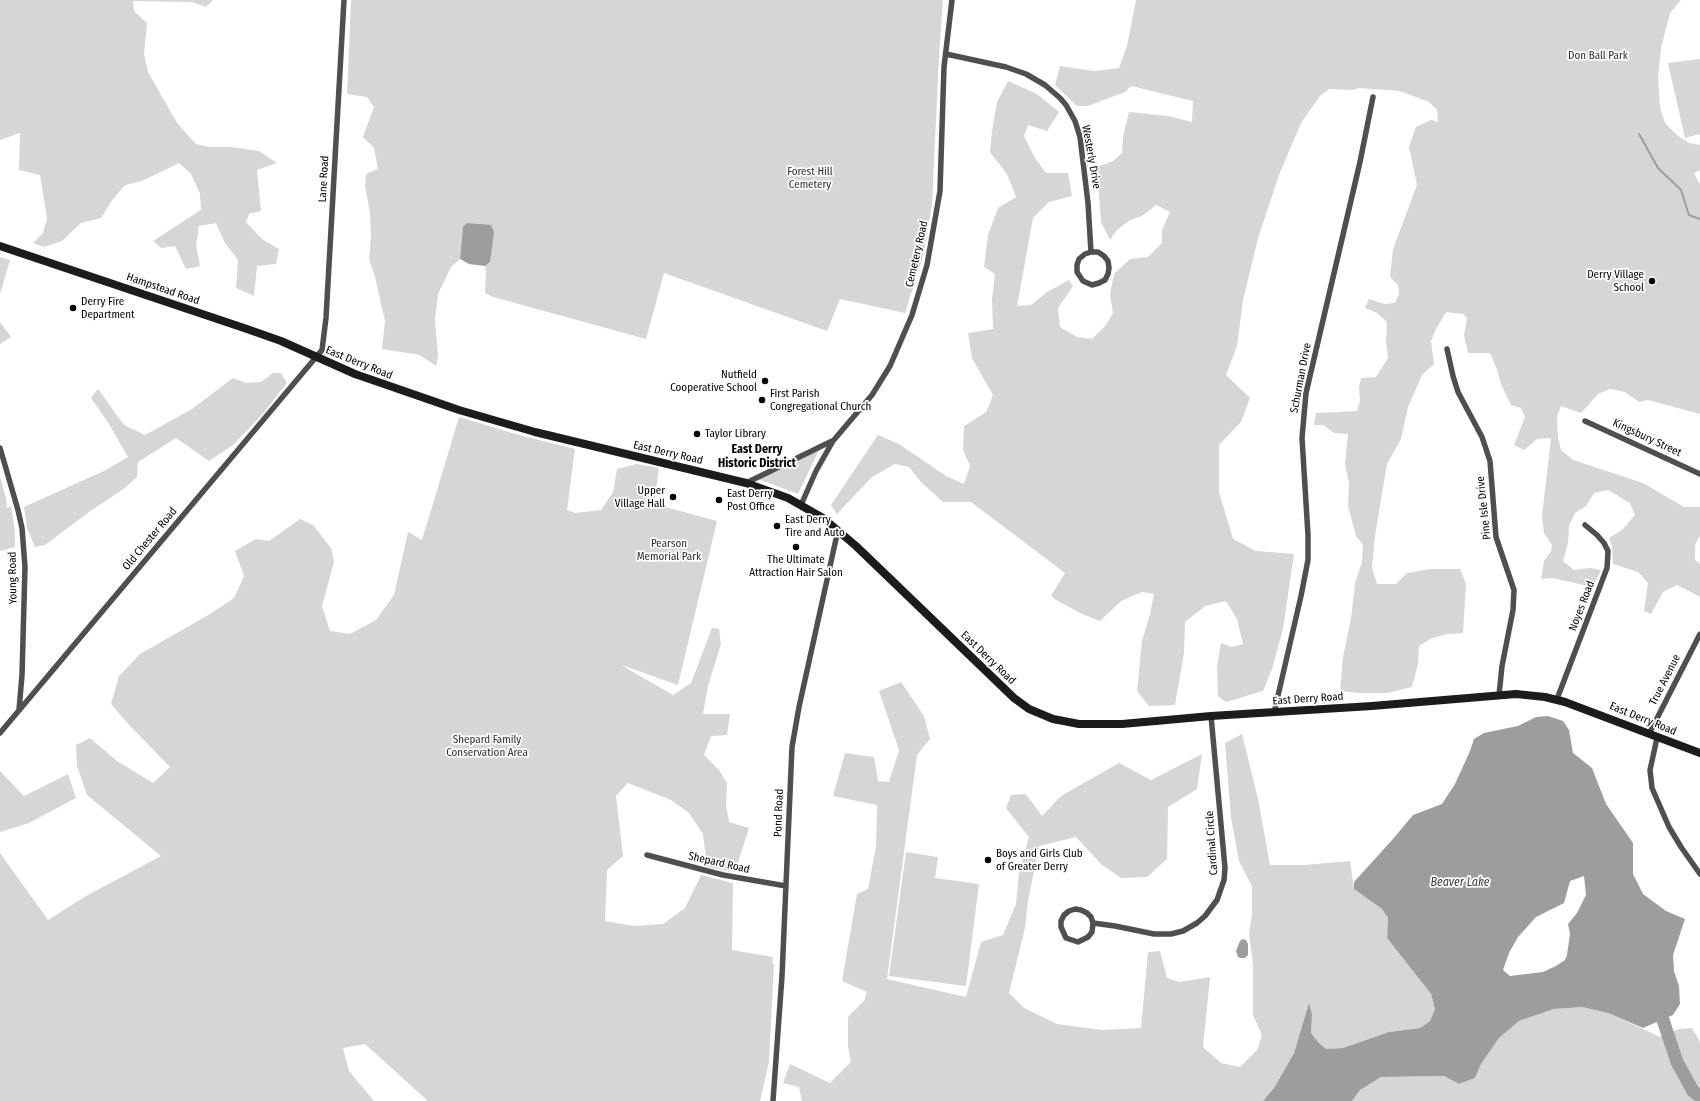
<!DOCTYPE html>
<style>
body{margin:0}
canvas{display:block;background:#fff}
</style>
<canvas width="1700" height="1101"></canvas>
<script>
const g = document.querySelector('canvas').getContext('2d');
g.lineJoin = 'round';
function fillPath(path, color) {
  g.fillStyle = color;
  g.fill(path, 'evenodd');
}
function shape(rows) {
  const path = new Path2D();
  for (const r of rows) {
    path.moveTo(r[0], r[1]);
    for (let i = 2; i < r.length; i += 2) path.lineTo(r[i], r[i + 1]);
  }
  return path;
}
function stroke(path, color, width, dash) {
  g.strokeStyle = color;
  g.lineWidth = width;
  g.lineCap = dash ? 'butt' : 'round';
  g.setLineDash(dash || []);
  g.stroke(path);
}
function write(font, color, halo, rows, align = 'center') {
  g.font = font + ' "Fira Sans Condensed",sans-serif';
  g.lineWidth = 3.5;
  g.setLineDash([]);
  g.textBaseline = 'middle';
  g.strokeStyle = halo;
  g.fillStyle = color;
  for (const [text, x, y, turn = 0] of rows) {
    g.save();
    g.translate(x, y);
    g.rotate((+turn || 0) * Math.PI / 180);
    g.textAlign = isNaN(turn) ? turn : align;
    if (halo) g.strokeText(text, 0, 0);
    g.fillText(text, 0, 0);
    g.restore();
  }
}
fillPath(shape([
 [0,0,213,0,206,7,192,2,133,1,134,11,147,23,144,54,148,72,177,123,196,144,210,147,231,147,259,151,277,163,257,170,261,211,249,214,246,222,262,239,279,249,276,264,257,266,254,296,236,288,238,260,225,243,216,223,199,226,196,245,200,266,186,269,175,246,161,248,153,241,201,210,200,194,191,174,179,163,142,181,125,185,113,199,101,218,81,223,62,241,44,247,33,243,43,233,47,218,40,175,19,170,20,133,0,140],
 [351,0,943,0,939,56,932,205,923,256,905,313,840,299,827,331,664,273,646,339,493,297,485,293,486,272,485,266,490,262,463,228,460,259,451,267,438,294,435,320,438,355,436,366,420,355,382,349,385,321,375,277,369,259,371,237,370,213,365,185,366,174,378,169,374,148,363,137,374,107,367,97,347,94],
 [1136,0,1681,0,1670,13,1661,48,1658,78,1660,107,1665,123,1677,135,1689,143,1700,145,1700,170,1694,173,1700,185,1700,414,1648,400,1639,402,1625,392,1610,389,1598,394,1581,413,1561,406,1557,417,1558,438,1561,450,1573,460,1643,483,1684,507,1700,507,1700,535,1695,545,1695,560,1700,564,1700,597,1677,585,1663,592,1651,614,1644,611,1648,583,1638,572,1613,564,1612,546,1609,538,1623,529,1635,515,1630,503,1608,490,1594,493,1586,506,1575,513,1569,526,1568,543,1563,561,1574,570,1590,568,1601,570,1593,587,1552,578,1541,579,1544,561,1551,551,1552,545,1544,533,1542,516,1551,438,1537,439,1524,450,1514,445,1525,417,1521,408,1511,405,1501,384,1497,369,1490,353,1468,353,1464,335,1467,318,1463,314,1446,312,1436,329,1431,341,1434,364,1422,375,1408,407,1401,439,1387,464,1375,536,1372,567,1377,584,1396,584,1407,573,1430,569,1460,569,1466,584,1463,633,1447,634,1430,639,1419,646,1418,664,1412,687,1387,693,1360,693,1340,691,1343,657,1351,619,1355,583,1362,562,1363,545,1356,536,1348,506,1349,483,1345,464,1348,434,1334,433,1323,425,1314,425,1316,413,1357,411,1360,401,1359,387,1361,378,1376,377,1388,358,1386,340,1387,322,1377,313,1365,308,1369,299,1384,304,1395,303,1399,294,1398,285,1390,277,1393,249,1417,185,1409,147,1416,127,1431,120,1438,122,1437,110,1429,102,1400,91,1359,88,1353,90,1329,89,1320,96,1301,123,1279,175,1258,238,1243,300,1237,346,1226,375,1250,398,1241,422,1219,445,1219,492,1233,539,1256,551,1294,554,1283,629,1272,669,1263,691,1226,702,1218,696,1217,667,1221,643,1232,647,1243,644,1237,619,1226,601,1205,606,1185,622,1184,653,1175,705,1149,706,1137,691,1142,641,1150,614,1154,594,1142,592,1121,601,1100,621,1082,614,1056,600,1051,596,1065,573,971,502,943,502,921,482,909,467,895,464,872,477,837,514,831,505,878,435,899,444,946,476,964,484,970,466,963,450,964,426,986,412,993,395,972,358,968,333,993,329,992,299,995,274,984,267,988,235,998,208,1016,197,1007,174,990,152,992,131,997,102,1008,81,1037,94,1059,112,1047,131,1028,125,1024,136,1035,158,1046,173,1068,173,1072,196,1049,202,1033,218,1017,306,1031,305,1047,292,1069,280,1073,286,1058,308,1060,327,1077,337,1092,339,1106,325,1113,313,1110,295,1114,274,1130,259,1148,257,1162,243,1162,230,1170,212,1156,205,1142,216,1130,220,1117,230,1110,240,1101,222,1097,167,1113,161,1122,153,1123,137,1129,112,1168,116,1192,122,1193,101,1131,86,1125,92,1088,106,1077,106,1055,85,1060,66,1095,71,1119,68,1127,46],
 [1700,59,1700,134,1685,138,1668,63],
 [0,257,10,260,0,294],
 [0,322,11,337,0,344],
 [273,373,281,373,287,383,261,416,233,445,209,461,176,438,138,462,137,477,125,488,89,512,45,545,35,547,27,528,24,507,106,470,128,457,109,424,91,398,98,389,124,425,145,435,192,409,233,378,246,383,261,382],
 [459,417,519,435,575,449,567,510,575,513,601,510,613,492,617,469,637,464,659,468,654,504,717,521,678,685,621,665,673,695,691,683,712,628,719,629,721,644,708,686,703,714,730,714,727,735,711,736,704,755,719,770,727,783,726,805,729,822,749,828,735,872,707,867,703,834,689,813,671,800,628,783,616,796,623,856,607,870,605,921,634,926,663,924,685,908,701,875,733,883,732,950,773,957,772,963,774,964,769,1062,760,1101,428,1101,365,1044,343,1048,349,1071,374,1101,0,1101,0,853,48,920,86,896,161,856,87,795,77,766,76,745,90,738,117,761,153,783,170,767,131,727,111,704,119,676,140,654,210,614,234,598,244,576,235,551,256,539,269,541,300,519,313,525,331,548,334,562,322,606,330,631,350,634,376,620,394,595,408,532,422,540],
 [819,450,798,494,758,479],
 [0,477,6,498,7,508,11,506,15,530,15,547,0,551],
 [901,682,924,716,930,739,917,755,887,979,966,997,981,942,1003,935,1016,904,1019,873,1029,837,1006,808,1011,795,1026,794,1042,816,1061,796,1119,763,1151,780,1202,754,1197,789,1168,807,1167,859,1147,877,1121,878,1101,864,1076,837,1039,846,1028,901,1025,928,1009,993,1024,1008,1057,1024,1102,1030,1141,1028,1148,952,1160,951,1167,978,1180,982,1210,977,1203,1047,1221,1063,1240,1067,1257,1050,1262,1035,1253,1015,1253,965,1249,933,1252,915,1252,886,1239,861,1231,818,1225,743,1242,734,1258,799,1270,865,1305,865,1350,861,1354,889,1382,909,1388,918,1387,938,1431,994,1435,1009,1430,1021,1420,1028,1389,1032,1343,1048,1326,1049,1318,1042,1311,1033,1312,1014,1309,1004,1294,1053,1274,1088,1263,1101,802,1101,799,1087,783,1083,790,1064,830,1083,851,1062,848,1046,848,1017,864,1001,867,992,842,981,857,894,868,889,876,846,877,805,833,796,845,753,874,757,878,781,889,782,899,750,879,691],
 [0,771,24,796,68,774,76,798,29,823,0,832],
 [906,852,938,857,935,878,979,884,966,986,889,976],
 [1582,1007,1608,1013,1660,1037,1679,1029,1692,1028,1700,1042,1700,1101,1352,1101,1360,1090,1381,1077,1444,1076,1459,1084,1475,1078,1481,1064,1499,1038,1519,1021,1554,1009]
]), '#d6d6d6');
fillPath(shape([
 [467,223,491,225,494,232,490,262,485,266,469,264,460,259,463,227],
 [1548,716,1563,721,1569,730,1573,753,1592,768,1606,804,1633,843,1633,874,1643,894,1666,911,1685,919,1673,955,1674,971,1679,986,1680,1004,1673,1015,1643,1028,1608,1013,1582,1007,1554,1009,1519,1021,1499,1038,1481,1064,1475,1078,1459,1084,1444,1076,1381,1077,1360,1090,1352,1101,1263,1101,1274,1088,1294,1053,1309,1003,1312,1014,1311,1033,1318,1042,1326,1049,1343,1048,1389,1032,1420,1028,1430,1021,1435,1009,1431,994,1387,938,1388,918,1382,909,1354,889,1354,882,1393,839,1413,815,1442,804,1455,784,1470,751,1474,739,1484,733,1518,726,1536,717],
 [1584,876,1586,895,1577,913,1568,924,1570,934,1567,955,1565,960,1556,966,1543,972,1510,976,1503,970,1509,953,1518,937,1536,917,1564,903,1570,881],
 [1242,939,1246,940,1248,944,1248,955,1245,958,1241,958,1238,957,1236,951,1240,941]
]), '#9d9d9d');
stroke(shape([
 [1639,134,1658,168,1681,190,1689,215,1700,219]
]), '#9d9d9d', 2);
stroke(shape([
 [1663,1020,1677,1062,1693,1091,1700,1097]
]), '#9d9d9d', 13);
stroke(shape([
 [946,54,1006,67,1026,74,1045,85,1060,98,1066,105,1075,121,1080,137,1088,203,1091,252,1085,254,1079,259,1077,265,1077,272,1083,281,1092,285,1099,283,1105,280,1108,274,1109,268,1108,261,1104,256,1098,252,1091,252],
 [1447,349,1453,376,1458,392,1482,437,1490,461,1496,537,1514,590,1513,610,1502,666,1499,695],
 [1585,421,1700,474],
 [0,448,18,510,22,528,25,567,22,675,19,710],
 [746,483,832,441],
 [801,505,816,471,833,441,872,395,890,366,912,315,927,265,940,191,944,67,952,0],
 [1557,699,1607,568,1608,551,1604,543,1597,535,1585,525],
 [1274,713,1301,596,1308,560,1308,535,1302,438,1306,393,1360,162,1373,97],
 [0,733,322,350,326,318,344,0],
 [1649,734,1700,634],
 [1657,738,1650,770,1652,788,1669,827,1681,847,1700,874],
 [647,855,723,875,786,886],
 [1093,923,1091,917,1087,913,1081,910,1075,909,1069,911,1064,915,1061,921,1061,927,1066,938,1078,942,1088,937,1092,932,1093,923,1115,926,1154,934,1171,934,1183,931,1197,923,1205,916,1217,900,1224,880,1225,868,1211,716],
 [773,1101,782,976,792,747,799,707,838,530]
]), '#4f4f4f', 5.5);
stroke(shape([
 [0,246,247,329,281,341,355,374,459,410,535,432,746,483,788,498,823,518,856,546,1014,698,1029,709,1053,719,1079,724,1122,724,1211,716,1372,706,1516,694,1545,697,1565,702,1700,753]
]), '#1c1c1c', 8);
for (const [x, y, r, color] of [
 [1652,281,4,"#000"],
 [73,308,4,"#000"],
 [765,381,4,"#000"],
 [762,400,4,"#000"],
 [697,434,4,"#000"],
 [673,497,4,"#000"],
 [719,500,4,"#000"],
 [777,526,4,"#000"],
 [796,547,4,"#000"],
 [988,860,4,"#000"]
]) {
  const dot = new Path2D();
  dot.arc(x, y, r, 0, 2 * Math.PI);
  g.fillStyle = color;
  g.fill(dot);
  stroke(dot, '#fff', 1.5);
}
write('11px', '#2d2d2d', '#fff', [
 ["Don Ball Park",1598,56],
 ["Forest Hill",810,172],
 ["Cemetery",810,185],
 ["Pearson",669,544],
 ["Memorial Park",669,557],
 ["Shepard Family",487,740],
 ["Conservation Area",487,753]
]);
write('11px', '#000', '#fff', [
 ["Westerly Drive",1091,157,80],
 ["Lane Road",324,179,-87],
 ["Cemetery Road",917,254,-77],
 ["Hampstead Road",163,289,19],
 ["East Derry Road",359,363,22],
 ["Schurman Drive",1301,378,-79],
 ["Kingsbury Street",1647,438,25],
 ["East Derry Road",668,453,13],
 ["Pine Isle Drive",1484,508,-96],
 ["Old Chester Road",150,539,-50],
 ["Young Road",13,578,-91],
 ["Noyes Road",1582,606,-69],
 ["East Derry Road",988,658,44],
 ["True Avenue",1665,680,-63],
 ["East Derry Road",1308,699,-4],
 ["East Derry Road",1643,719,22],
 ["Pond Road",779,813,-88],
 ["Cardinal Circle",1212,843,-94],
 ["Shepard Road",719,863,13]
]);
write('11px', '#000', '#fff', [
 ["Derry Village",1644,275,"right"],
 ["School",1644,288,"right"],
 ["Derry Fire",81,302],
 ["Department",81,315],
 ["Nutfield",757,375,"right"],
 ["Cooperative School",757,388,"right"],
 ["First Parish",770,394],
 ["Congregational Church",770,407],
 ["Taylor Library",705,434],
 ["Upper",665,491,"right"],
 ["Village Hall",665,504,"right"],
 ["East Derry",727,494],
 ["Post Office",727,507],
 ["East Derry",785,520],
 ["Tire and Auto",785,533],
 ["The Ultimate",796,560,"center"],
 ["Attraction Hair Salon",796,573,"center"],
 ["Boys and Girls Club",996,854],
 ["of Greater Derry",996,867]
], 'left');
write('bold 12px', '#000', '#fff', [
 ["East Derry",757,450],
 ["Historic District",757,464]
]);
write('italic 12px', '#3e3e3e', '#fff', [
 ["Beaver Lake",1460,883]
]);
</script>
